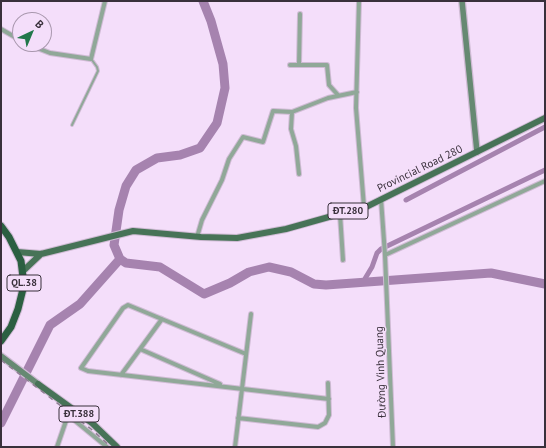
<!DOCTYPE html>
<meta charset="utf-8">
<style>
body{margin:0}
#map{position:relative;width:546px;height:448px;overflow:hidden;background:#f4defa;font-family:"PT Sans",sans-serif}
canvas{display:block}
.frame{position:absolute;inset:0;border:2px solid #39303b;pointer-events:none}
.north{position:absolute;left:12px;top:12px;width:40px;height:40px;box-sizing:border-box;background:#f4defa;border:1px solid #a998ae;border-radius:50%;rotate:44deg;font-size:11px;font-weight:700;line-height:16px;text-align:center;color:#39303b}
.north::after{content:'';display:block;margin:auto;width:14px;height:18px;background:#21774a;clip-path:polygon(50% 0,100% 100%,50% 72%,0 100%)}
</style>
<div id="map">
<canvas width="546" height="448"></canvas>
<div class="frame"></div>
<div class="north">B</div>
</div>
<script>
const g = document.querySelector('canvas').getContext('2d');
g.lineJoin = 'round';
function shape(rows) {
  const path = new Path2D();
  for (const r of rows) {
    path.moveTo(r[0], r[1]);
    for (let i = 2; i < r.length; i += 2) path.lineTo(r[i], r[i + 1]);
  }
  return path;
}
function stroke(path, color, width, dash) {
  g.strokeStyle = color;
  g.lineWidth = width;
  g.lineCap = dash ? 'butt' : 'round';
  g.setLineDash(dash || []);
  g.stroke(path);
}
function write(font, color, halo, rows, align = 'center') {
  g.font = font + ' "PT Sans",sans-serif';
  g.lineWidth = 3;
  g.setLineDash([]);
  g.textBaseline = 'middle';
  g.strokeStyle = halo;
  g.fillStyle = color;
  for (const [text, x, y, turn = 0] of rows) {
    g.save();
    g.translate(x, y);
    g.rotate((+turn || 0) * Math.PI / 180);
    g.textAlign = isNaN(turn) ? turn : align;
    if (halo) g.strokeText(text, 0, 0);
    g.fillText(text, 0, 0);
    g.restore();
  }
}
stroke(shape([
 [406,200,545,127],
 [363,282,372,267,377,253,381,249,545,170]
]), '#a683af', 5);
stroke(shape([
 [203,1,211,21,223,64,225,88,217,123,200,148,180,155,157,158,136,170,126,186,119,210,114,245,120,259,126,263,160,267,204,294,230,283,249,272,269,267,291,272,314,284,326,285,491,273,545,284],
 [1,423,50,325,80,304,120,259]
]), '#a683af', 9);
const lane = shape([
 [72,125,98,71,97,67,92,60]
]);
const street = shape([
 [359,1,356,108,364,207],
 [1,29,20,40],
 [27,44,50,53,91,59,105,1],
 [290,65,327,65,329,85,338,95],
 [299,65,300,14],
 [292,112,291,129,296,146,299,174],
 [381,199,385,255,545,181],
 [340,214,343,260],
 [197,237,202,220,222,180,229,159,243,137,263,142,273,111,292,112,328,98,357,92],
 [385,255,393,447],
 [140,349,220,384],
 [246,354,128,305,123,308,81,368,88,371,329,399],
 [121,375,162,319],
 [238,418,318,427,325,423,329,415,328,383],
 [57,447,68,415,107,447],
 [235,447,251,314]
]);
const secondary = shape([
 [462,1,477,152],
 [1,356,38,384]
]);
const primary = shape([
 [17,252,41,254,133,231,201,237,237,238,286,229,368,206,545,118],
 [23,271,41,254],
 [38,384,92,423,117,447]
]);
const highway = shape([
 [1,226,9,237,21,261,24,285,18,309,11,327,1,341]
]);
stroke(lane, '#cfbbd4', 4);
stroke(street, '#cfbbd4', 6);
stroke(secondary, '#cfbbd4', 8);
stroke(primary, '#cfbbd4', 8);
stroke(highway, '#cfbbd4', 9);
stroke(lane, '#90a898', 2);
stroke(street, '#90a898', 4);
stroke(secondary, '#668972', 5.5);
stroke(primary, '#477357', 6);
stroke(highway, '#2b5f41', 7);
stroke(shape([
 [1,360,91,429,111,447]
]), '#8d7e91', 1.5, [5, 5]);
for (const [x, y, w] of [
 [348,211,40],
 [24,283,34],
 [79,414,40]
]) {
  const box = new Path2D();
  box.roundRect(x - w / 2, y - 8, w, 16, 3);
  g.fillStyle = '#f4defa';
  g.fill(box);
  stroke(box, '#39303b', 1);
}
write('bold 10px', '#39303b', null, [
 ["ĐT.280",348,211],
 ["QL.38",24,283],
 ["ĐT.388",79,414]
]);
write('11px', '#39303b', '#f4defa', [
 ["Provincial Road 280",420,169,-26],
 ["Đường Vinh Quang",381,372,-92]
]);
</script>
